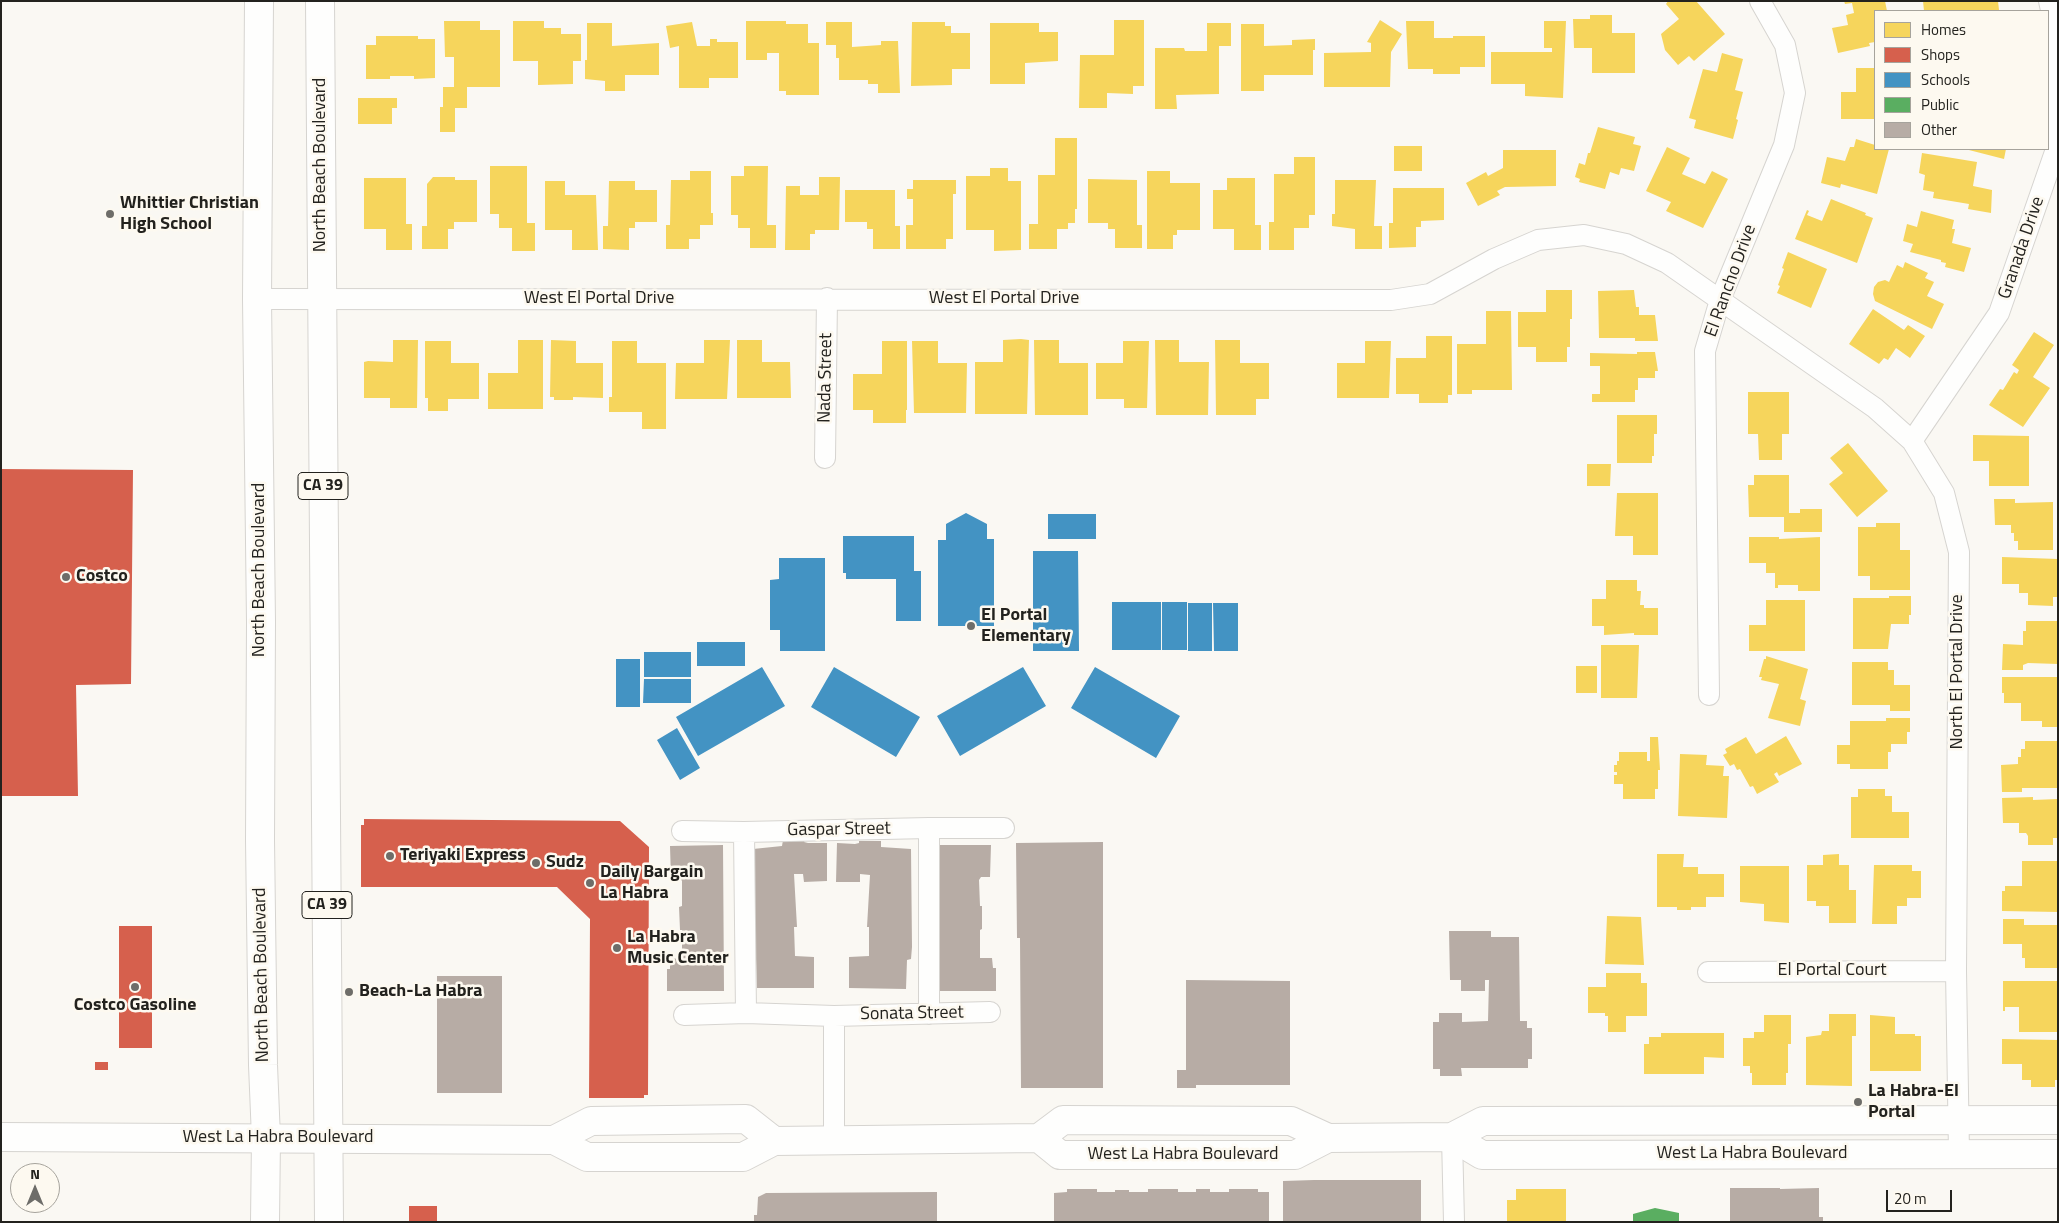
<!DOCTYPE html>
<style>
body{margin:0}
#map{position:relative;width:2059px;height:1223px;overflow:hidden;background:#faf8f3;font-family:"Titillium Web",sans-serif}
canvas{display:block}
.frame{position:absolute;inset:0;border:2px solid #23221e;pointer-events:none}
.legend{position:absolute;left:1874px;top:10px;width:175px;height:140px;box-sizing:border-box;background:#fdf9f0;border:1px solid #a6a39c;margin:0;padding:6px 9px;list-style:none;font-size:15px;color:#23221e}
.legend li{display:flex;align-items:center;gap:10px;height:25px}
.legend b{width:25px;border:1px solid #a6a39c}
.north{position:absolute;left:10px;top:1163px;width:50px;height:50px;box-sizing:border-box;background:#fdf9f0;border:1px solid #a6a39c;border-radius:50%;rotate:0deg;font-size:14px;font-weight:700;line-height:20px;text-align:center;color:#23221e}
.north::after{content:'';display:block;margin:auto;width:18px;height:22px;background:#6e6d69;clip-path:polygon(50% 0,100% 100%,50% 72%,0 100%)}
.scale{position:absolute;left:1886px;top:1190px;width:66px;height:22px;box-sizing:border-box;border:2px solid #23221e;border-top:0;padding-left:6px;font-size:15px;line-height:18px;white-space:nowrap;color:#23221e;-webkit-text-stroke:4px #fdf9f0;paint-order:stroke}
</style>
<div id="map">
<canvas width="2059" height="1223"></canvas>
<div class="frame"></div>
<ul class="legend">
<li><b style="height:14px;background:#f6d55c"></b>Homes</li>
<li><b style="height:14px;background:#d6604d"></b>Shops</li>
<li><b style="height:14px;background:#4393c3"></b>Schools</li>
<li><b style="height:14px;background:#5aae61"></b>Public</li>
<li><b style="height:14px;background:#b7aca5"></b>Other</li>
</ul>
<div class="north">N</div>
<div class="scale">20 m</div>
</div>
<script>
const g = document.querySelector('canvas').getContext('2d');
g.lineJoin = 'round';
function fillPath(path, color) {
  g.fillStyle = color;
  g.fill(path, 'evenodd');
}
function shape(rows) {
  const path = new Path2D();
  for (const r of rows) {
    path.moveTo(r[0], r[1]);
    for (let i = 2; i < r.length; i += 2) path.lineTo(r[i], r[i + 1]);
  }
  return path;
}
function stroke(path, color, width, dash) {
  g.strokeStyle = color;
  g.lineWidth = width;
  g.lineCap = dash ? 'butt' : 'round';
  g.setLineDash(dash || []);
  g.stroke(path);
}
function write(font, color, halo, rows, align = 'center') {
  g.font = font + ' "Titillium Web",sans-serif';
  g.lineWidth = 5;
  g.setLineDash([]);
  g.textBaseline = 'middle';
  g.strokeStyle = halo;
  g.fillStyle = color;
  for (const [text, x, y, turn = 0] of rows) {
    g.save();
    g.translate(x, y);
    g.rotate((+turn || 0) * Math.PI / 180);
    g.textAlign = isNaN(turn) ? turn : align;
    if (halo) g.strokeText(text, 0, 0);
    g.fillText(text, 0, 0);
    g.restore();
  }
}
fillPath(shape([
 [1668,1,1696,1,1725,34,1694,61,1689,56,1678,65,1665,50,1661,34,1679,19,1666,4],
 [1844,1,1885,1,1887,11,1875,11,1875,42,1869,43,1870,46,1838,53,1832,28,1848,25,1846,15,1854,13,1852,3,1845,4],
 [1923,1,1998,1,1999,10,1924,11],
 [1590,15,1612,15,1612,33,1635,33,1635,73,1592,73,1592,48,1574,48,1573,19,1590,19],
 [1114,20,1144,20,1144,86,1133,86,1133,94,1107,93,1107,108,1079,108,1080,55,1114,55],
 [1380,20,1402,34,1391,52,1390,87,1324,87,1324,53,1371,52,1371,43,1367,42],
 [444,21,480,21,480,30,500,30,500,87,467,87,467,108,455,108,455,132,440,132,440,107,443,107,443,87,454,87,454,57,445,57],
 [513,21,544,21,544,28,561,28,561,34,581,34,581,61,573,61,573,84,538,85,538,61,513,61],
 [746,21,786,21,786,24,808,24,808,43,819,43,819,95,786,95,786,91,779,91,779,53,767,53,767,60,746,60],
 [1406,21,1434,21,1434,38,1453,38,1453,36,1485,36,1485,67,1460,67,1460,74,1433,74,1433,69,1408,69],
 [1544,21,1566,21,1563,98,1525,96,1525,84,1491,84,1491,52,1552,52,1552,48,1544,48],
 [692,22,697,46,710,46,710,39,717,39,717,42,738,42,738,78,709,78,709,88,679,88,679,46,670,48,666,26],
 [826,22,852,22,852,47,881,45,881,41,898,41,900,93,878,93,878,84,868,84,868,80,839,80,839,58,836,58,836,45,826,45],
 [912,22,945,22,945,26,951,26,951,33,970,33,970,69,952,69,952,85,911,86],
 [587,23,612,23,612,46,659,43,659,75,625,75,625,91,605,91,605,81,585,79,585,60,587,60],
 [990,23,1039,23,1039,32,1058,32,1058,61,1025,63,1025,84,990,84],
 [1207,23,1231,23,1231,46,1219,46,1219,94,1176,95,1177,109,1155,109,1155,48,1184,48,1185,51,1207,51],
 [1241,24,1264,24,1264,46,1292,45,1292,40,1315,39,1315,50,1313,50,1313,75,1264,75,1264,91,1241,91],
 [376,36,418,36,418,39,435,39,435,78,414,79,414,76,390,76,390,79,366,79,366,45,376,45],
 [1722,53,1743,59,1735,90,1743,92,1736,119,1738,120,1733,139,1694,128,1696,120,1689,118,1703,69,1717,72],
 [1856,68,1875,68,1875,119,1841,119,1841,92,1856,92],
 [358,98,397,98,397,108,392,108,392,124,358,124],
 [1598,127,1635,137,1633,144,1641,146,1634,171,1621,168,1619,175,1610,172,1605,189,1579,182,1580,179,1575,177,1579,163,1585,165,1588,153,1590,153],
 [1055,138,1077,138,1077,209,1075,209,1075,223,1068,223,1068,229,1057,229,1057,249,1029,249,1029,224,1038,224,1038,175,1055,175],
 [1856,139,1875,145,1875,149,1889,149,1877,194,1841,184,1840,188,1821,183,1827,157,1845,161,1850,147,1854,147],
 [1394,146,1422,146,1422,171,1394,171],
 [1667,147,1690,158,1682,174,1705,184,1712,171,1728,179,1703,228,1666,211,1671,202,1646,191],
 [1965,149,2006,149,2004,159],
 [1503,150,1556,150,1556,186,1505,187,1497,191,1500,195,1478,206,1466,183,1486,172,1488,176,1503,168],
 [1922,153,1977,162,1973,186,1992,190,1991,213,1968,209,1969,204,1933,198,1934,192,1923,190,1925,175,1919,173],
 [1294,157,1315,157,1315,215,1309,215,1309,228,1294,228,1294,250,1269,250,1269,222,1274,222,1274,174,1294,174],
 [490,166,527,166,527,223,535,223,535,251,512,251,512,228,499,228,499,214,490,214],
 [744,166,768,166,767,225,776,225,776,248,750,248,750,228,738,228,738,215,731,215,731,176,744,176],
 [990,168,1008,168,1008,181,1021,181,1021,250,994,251,994,230,966,230,966,176,990,176],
 [690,171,711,171,711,213,713,213,713,225,700,225,700,239,689,239,689,249,666,249,666,225,670,225,671,180,690,180],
 [1147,171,1170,171,1170,183,1200,183,1200,230,1177,230,1177,235,1173,235,1173,249,1147,249],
 [433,177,455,177,455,180,477,180,477,222,454,222,454,229,448,229,448,249,422,249,422,226,427,226,427,184],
 [819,177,840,177,839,230,815,230,815,234,810,234,810,250,785,250,786,186,800,186,800,195,819,195],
 [364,178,406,178,406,224,412,224,412,250,386,250,386,229,364,229],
 [1227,178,1255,178,1255,225,1261,225,1261,250,1234,250,1234,229,1213,229,1213,190,1227,190],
 [1088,179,1137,180,1137,225,1142,225,1142,248,1115,248,1115,229,1108,229,1108,223,1088,223],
 [913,180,956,180,956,194,953,194,953,239,946,239,946,249,906,249,906,225,913,225,913,199,907,199,907,189,913,189],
 [1335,180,1376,180,1374,226,1382,226,1382,249,1355,249,1355,229,1332,226,1332,214,1335,214],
 [545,181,565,181,565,195,596,195,598,250,572,250,572,230,545,230],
 [609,181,635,181,635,190,657,190,657,222,635,222,635,228,629,228,629,250,603,249,603,226,608,226],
 [1393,188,1444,188,1444,220,1421,221,1421,227,1416,227,1416,247,1389,248,1389,223,1393,223],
 [845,190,895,190,895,226,900,226,900,249,873,249,873,229,867,229,867,222,845,222],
 [1831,199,1866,213,1865,215,1873,218,1857,263,1795,239,1807,210,1809,211,1807,215,1822,221],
 [1921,211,1954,220,1952,229,1955,229,1952,243,1971,248,1964,272,1945,267,1946,263,1941,262,1941,260,1910,252,1913,244,1903,241,1907,224,1917,227],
 [1788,252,1827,269,1811,308,1777,293,1780,286,1778,285,1784,269,1782,268],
 [1905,262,1928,273,1925,278,1934,282,1927,296,1944,304,1932,329,1875,301,1873,294,1874,287,1878,282,1885,280,1889,282,1897,265,1903,268],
 [1546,290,1572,290,1572,319,1570,319,1570,347,1567,347,1567,362,1536,362,1536,347,1518,347,1518,312,1546,312],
 [1634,290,1636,307,1639,307,1639,315,1655,315,1658,341,1635,341,1635,338,1599,338,1598,291],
 [1873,309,1904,330,1908,325,1925,336,1910,358,1896,348,1888,360,1884,358,1879,364,1849,344],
 [1486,311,1511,311,1512,390,1472,390,1472,394,1457,394,1457,344,1486,344],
 [2034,332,2054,345,2033,377,2050,388,2023,427,1989,405,2000,389,2003,390,2014,372,2017,374,2019,370,2012,365],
 [1426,336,1452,336,1452,395,1448,395,1448,403,1419,403,1419,394,1396,394,1396,358,1426,358],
 [1021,339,1029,340,1027,414,975,414,975,362,1003,362,1003,340],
 [393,340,418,340,417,408,390,408,390,398,364,398,364,362,368,361,393,362],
 [518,340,543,340,543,409,488,409,488,373,518,373],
 [551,340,576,341,576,363,603,363,603,398,573,397,573,400,554,400,554,397,550,397],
 [704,340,730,340,727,399,675,399,676,363,704,363],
 [737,340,762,340,762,362,790,362,791,398,737,398],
 [1034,340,1059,340,1059,363,1088,363,1088,415,1035,415],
 [1155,340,1179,340,1179,362,1209,362,1208,415,1156,415],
 [1215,340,1240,340,1240,363,1269,363,1269,399,1256,399,1256,415,1216,415],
 [425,341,451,341,451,363,479,363,479,399,448,399,448,411,428,411,428,398,425,398],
 [612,341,637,341,637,363,666,363,666,429,642,429,642,412,609,412,609,397,612,397],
 [882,341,907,341,907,410,906,410,906,423,873,423,873,410,853,410,853,374,882,374],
 [912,341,938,341,938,363,967,363,966,413,914,413],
 [1123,341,1149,341,1147,408,1124,408,1124,399,1096,399,1096,363,1123,363],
 [1365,341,1391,341,1389,398,1337,398,1337,363,1365,363],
 [1637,352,1655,352,1658,371,1655,371,1655,378,1638,378,1638,390,1635,390,1635,402,1592,402,1592,394,1600,394,1600,366,1590,366,1590,353,1637,354],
 [1748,392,1789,392,1789,434,1782,434,1782,460,1759,460,1758,434,1748,434],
 [1617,415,1657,415,1657,434,1654,434,1654,456,1652,456,1652,463,1617,463],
 [1973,435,2029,436,2029,486,1989,486,1989,461,1973,461],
 [1848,443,1888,491,1857,517,1829,484,1843,473,1830,458],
 [1587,464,1611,464,1610,486,1587,486],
 [1754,475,1789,475,1789,513,1800,513,1800,509,1822,509,1822,532,1784,532,1784,517,1749,517,1748,485,1754,485],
 [1617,493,1658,493,1658,555,1633,555,1633,536,1615,536],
 [1994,499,2015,499,2015,503,2053,502,2053,550,2018,550,2018,541,2014,541,2014,533,2011,533,2011,525,1995,525],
 [1876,523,1900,523,1900,550,1910,550,1910,590,1870,590,1870,576,1858,576,1858,527,1876,527],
 [1749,537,1779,537,1779,539,1820,537,1820,591,1798,591,1798,585,1778,585,1778,588,1775,588,1775,573,1766,573,1766,563,1749,563],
 [2002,557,2058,559,2058,597,2053,597,2053,606,2028,605,2028,593,2019,593,2019,584,2002,584],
 [1606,580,1637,580,1637,591,1641,591,1640,605,1644,605,1644,608,1658,608,1658,635,1634,635,1634,633,1604,635,1604,626,1592,626,1592,599,1606,599],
 [1889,596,1911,596,1911,615,1909,615,1909,624,1891,624,1888,649,1853,649,1853,598,1889,598],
 [1766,600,1805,600,1805,651,1749,651,1749,625,1766,625],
 [2026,621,2058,621,2058,664,2028,663,2023,665,2023,670,2002,670,2003,644,2023,645,2023,631,2026,631],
 [1601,645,1639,645,1637,698,1601,698],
 [1766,656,1808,669,1800,699,1806,701,1800,726,1768,718,1779,684,1761,680,1762,677,1759,677,1764,659,1766,659],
 [1852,662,1888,662,1888,670,1894,670,1894,685,1910,685,1910,711,1890,711,1890,705,1852,705],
 [1576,666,1597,666,1597,693,1576,693],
 [2002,677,2058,677,2058,727,2042,727,2042,721,2021,721,2021,703,2004,703,2004,693,2002,693],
 [1886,718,1910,718,1910,732,1907,732,1907,744,1891,744,1891,752,1888,752,1888,769,1850,769,1850,764,1837,764,1837,745,1850,745,1850,721,1886,721],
 [1786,736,1802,764,1779,776,1777,772,1774,774,1779,782,1757,794,1753,786,1750,787,1740,769,1737,770,1734,764,1730,766,1723,755,1727,753,1725,749,1746,737,1756,754],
 [1650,737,1658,737,1660,770,1658,770,1658,789,1655,789,1655,799,1623,799,1623,784,1614,784,1614,775,1617,775,1617,772,1614,772,1614,765,1617,765,1617,761,1619,761,1619,752,1647,752,1647,761,1650,761],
 [2025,741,2058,741,2058,788,2022,788,2022,792,2002,792,2001,765,2018,764,2018,757,2021,757,2021,749,2025,749],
 [1680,754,1707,755,1706,765,1724,766,1723,776,1729,776,1727,818,1678,816],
 [1858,789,1885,789,1885,796,1892,796,1892,812,1909,812,1909,838,1851,838,1851,797,1858,797],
 [2033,797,2033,800,2058,799,2058,838,2053,838,2053,845,2028,845,2028,836,2026,833,2019,833,2019,823,2003,823,2002,798],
 [1657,854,1684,854,1683,867,1698,867,1698,874,1724,874,1724,897,1706,897,1706,907,1691,907,1691,910,1677,910,1677,907,1657,907],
 [1839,854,1839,865,1849,865,1849,890,1856,890,1856,923,1829,923,1829,906,1816,906,1816,901,1807,901,1807,865,1823,865,1823,855],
 [2022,861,2058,861,2058,912,2002,911,2002,891,2005,891,2005,886,2022,886],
 [1874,865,1912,865,1912,871,1921,871,1921,898,1907,898,1907,906,1897,906,1897,924,1872,924],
 [1740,866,1789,866,1789,923,1764,921,1764,904,1740,902],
 [1607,916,1641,917,1644,965,1605,964],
 [2003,919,2024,919,2024,925,2058,925,2058,968,2025,968,2025,958,2022,958,2022,944,2003,944],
 [1606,973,1641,973,1641,983,1647,983,1647,1016,1626,1016,1626,1032,1608,1032,1608,1016,1605,1016,1605,1013,1588,1013,1588,987,1606,987],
 [2003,981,2058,981,2058,1032,2019,1032,2019,1007,2005,1007,2005,1011,2003,1011],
 [1829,1014,1856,1014,1856,1036,1852,1036,1852,1086,1806,1085,1806,1037,1821,1035,1822,1031,1829,1031],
 [1764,1015,1791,1015,1791,1044,1788,1044,1788,1073,1786,1073,1786,1085,1752,1085,1752,1073,1750,1073,1750,1066,1743,1066,1743,1038,1754,1038,1754,1032,1764,1032],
 [1870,1015,1895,1017,1895,1034,1915,1034,1915,1036,1921,1036,1921,1071,1870,1071],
 [1661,1033,1724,1033,1724,1058,1704,1057,1704,1074,1644,1074,1644,1044,1649,1044,1649,1037,1661,1037],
 [2002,1039,2058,1040,2058,1080,2055,1080,2055,1087,2031,1087,2031,1080,2022,1080,2022,1064,2002,1064],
 [1516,1189,1566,1189,1566,1222,1507,1222,1507,1200,1516,1200]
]), '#f6d55c');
fillPath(shape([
 [1,469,133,470,131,684,76,685,78,796,1,796],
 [364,819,620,821,649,847,648,1095,644,1095,644,1098,589,1098,590,919,557,887,361,887,361,825,364,825],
 [119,926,152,926,152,1048,119,1048],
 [95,1062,108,1062,108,1070,95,1070],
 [409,1206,437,1206,437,1222,409,1222]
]), '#d6604d');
fillPath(shape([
 [966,513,987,524,987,539,994,539,994,626,938,626,938,540,946,540,946,524],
 [1048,514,1096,514,1096,539,1048,539],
 [843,536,914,536,914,571,921,571,921,621,896,621,896,579,846,579,846,573,843,573],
 [1033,551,1078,551,1079,651,1033,651],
 [779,558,825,558,825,651,780,651,780,630,770,630,770,580,779,579],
 [1112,602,1161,602,1161,650,1112,650],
 [1162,602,1187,602,1187,650,1162,650],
 [1188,603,1212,603,1212,651,1188,651],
 [1213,603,1238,603,1238,651,1214,651],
 [697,642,745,642,745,666,697,666],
 [644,652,691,652,691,677,644,677],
 [616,659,640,659,640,707,616,707],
 [762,667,785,706,698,756,676,717],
 [834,667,920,717,896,757,811,707],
 [1023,667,1046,706,960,756,937,716],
 [1095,667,1180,716,1156,758,1071,708],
 [644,679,691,679,691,703,643,703],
 [677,728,700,768,680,780,657,740]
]), '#4393c3');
fillPath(shape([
 [1655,1208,1679,1213,1679,1222,1633,1222,1633,1214]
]), '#5aae61');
fillPath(shape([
 [783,840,805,840,804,842,808,843,827,843,827,881,804,882,803,874,794,874,797,927,794,927,795,956,814,957,814,988,757,988,756,959,752,958,753,849,782,846],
 [859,841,881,841,881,847,911,849,912,947,911,959,907,960,906,989,849,988,849,957,869,956,869,927,867,927,870,875,860,874,860,882,836,882,837,843,855,844,859,843],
 [1103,842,1103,1088,1021,1088,1020,938,1017,938,1016,843],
 [723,845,724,991,667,991,667,969,670,969,670,959,682,958,682,930,680,930,679,907,682,906,682,881,680,878,671,878,670,846],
 [938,845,991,845,990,877,981,877,979,880,980,906,982,906,982,929,980,930,980,958,992,958,993,968,996,968,996,991,939,991],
 [1449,931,1491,931,1491,937,1519,937,1520,1021,1527,1021,1527,1028,1532,1028,1532,1059,1528,1059,1528,1068,1461,1068,1462,1076,1440,1076,1440,1069,1433,1069,1433,1022,1439,1022,1439,1013,1462,1013,1462,1022,1488,1021,1489,980,1485,980,1485,991,1461,991,1461,980,1450,980],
 [437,976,502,976,502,1093,437,1093],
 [1186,980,1290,981,1290,1085,1196,1085,1196,1088,1177,1088,1177,1070,1186,1070],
 [1314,1180,1421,1180,1421,1222,1283,1222,1283,1181],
 [1730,1188,1780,1188,1780,1189,1819,1188,1819,1217,1823,1217,1823,1222,1730,1222],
 [1067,1189,1097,1189,1097,1192,1115,1192,1115,1190,1129,1190,1129,1192,1148,1192,1148,1189,1178,1189,1178,1192,1196,1192,1196,1189,1210,1189,1210,1192,1229,1192,1229,1189,1258,1189,1258,1192,1269,1192,1269,1222,1054,1222,1054,1193,1067,1192],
 [937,1192,937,1222,754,1222,754,1215,757,1215,758,1197,766,1193]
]), '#b7aca5');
const minor = shape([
 [257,299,1391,300,1430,294,1494,259,1538,240,1584,235,1626,244,1667,263,1875,408,1912,441,1944,493,1959,552,1956,971,1959,1153],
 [1912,441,1999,313,2056,149,2052,15,2049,1],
 [825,458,827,298],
 [1709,695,1705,351,1720,300,1784,145,1795,93,1785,45,1760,1],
 [929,828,1004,828],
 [682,831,744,832],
 [1708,972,1956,971],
 [746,1013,744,832,929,828,929,1014],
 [684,1015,746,1013,834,1016],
 [1452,1137,1454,1222],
 [834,1140,834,1016,990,1012]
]);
const secondary = shape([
 [1,1137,554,1140,587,1157,743,1157,774,1141,1039,1138,1063,1120,1291,1121,1328,1138,1452,1137,1483,1121,2058,1120],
 [1452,1137,1482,1155,2058,1154],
 [1039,1138,1060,1155,1295,1155,1328,1138],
 [554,1140,591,1121,746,1119,774,1141]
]);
const primary = shape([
 [259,1,257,299,261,622,260,840,263,1065,266,1138,265,1222],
 [320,1,329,1222]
]);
stroke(minor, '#d6d4d0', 22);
stroke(secondary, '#d6d4d0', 30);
stroke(primary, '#d6d4d0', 30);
stroke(minor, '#fefefd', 20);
stroke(secondary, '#fefefd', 28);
stroke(primary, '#fefefd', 28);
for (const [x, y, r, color] of [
 [110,214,5,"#6e6d69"],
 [66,577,5,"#6e6d69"],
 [971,626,5,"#6e6d69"],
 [390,856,5,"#6e6d69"],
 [536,863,5,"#6e6d69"],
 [590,883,5,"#6e6d69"],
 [617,948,5,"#6e6d69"],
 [135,987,5,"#6e6d69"],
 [349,992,5,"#6e6d69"],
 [1858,1102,5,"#6e6d69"]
]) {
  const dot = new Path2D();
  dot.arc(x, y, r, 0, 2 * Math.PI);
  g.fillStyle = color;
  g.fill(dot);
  stroke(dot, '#fdf9f0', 2);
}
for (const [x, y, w] of [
 [323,486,50],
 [327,905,50]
]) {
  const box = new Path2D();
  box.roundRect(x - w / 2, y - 13.5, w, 27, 4);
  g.fillStyle = '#fdf9f0';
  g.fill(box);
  stroke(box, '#23221e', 1);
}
write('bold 16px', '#23221e', null, [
 ["CA 39",323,486],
 ["CA 39",327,905]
]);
write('18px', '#23221e', '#fdf9f0', [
 ["North Beach Boulevard",321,165,-90],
 ["Granada Drive",2022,248,-71],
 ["El Rancho Drive",1731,281,-70],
 ["West El Portal Drive",599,299],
 ["West El Portal Drive",1004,299],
 ["Nada Street",826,378,-89],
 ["North Beach Boulevard",260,570,-90],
 ["North El Portal Drive",1958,672,-90],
 ["Gaspar Street",839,830,-1],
 ["El Portal Court",1832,971],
 ["North Beach Boulevard",262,975,-91],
 ["Sonata Street",912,1014,-1],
 ["West La Habra Boulevard",278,1138],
 ["West La Habra Boulevard",1752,1154],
 ["West La Habra Boulevard",1183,1155]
]);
write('bold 18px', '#23221e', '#fdf9f0', [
 ["Whittier Christian",120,204],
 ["High School",120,225],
 ["Costco",76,577],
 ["El Portal",981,616],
 ["Elementary",981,637],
 ["Teriyaki Express",400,856],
 ["Sudz",546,863],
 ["Daily Bargain",600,873],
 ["La Habra",600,894],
 ["La Habra",627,938],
 ["Music Center",627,959],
 ["Beach-La Habra",359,992],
 ["Costco Gasoline",135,1006,"center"],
 ["La Habra-El",1868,1092],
 ["Portal",1868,1113]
], 'left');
</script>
